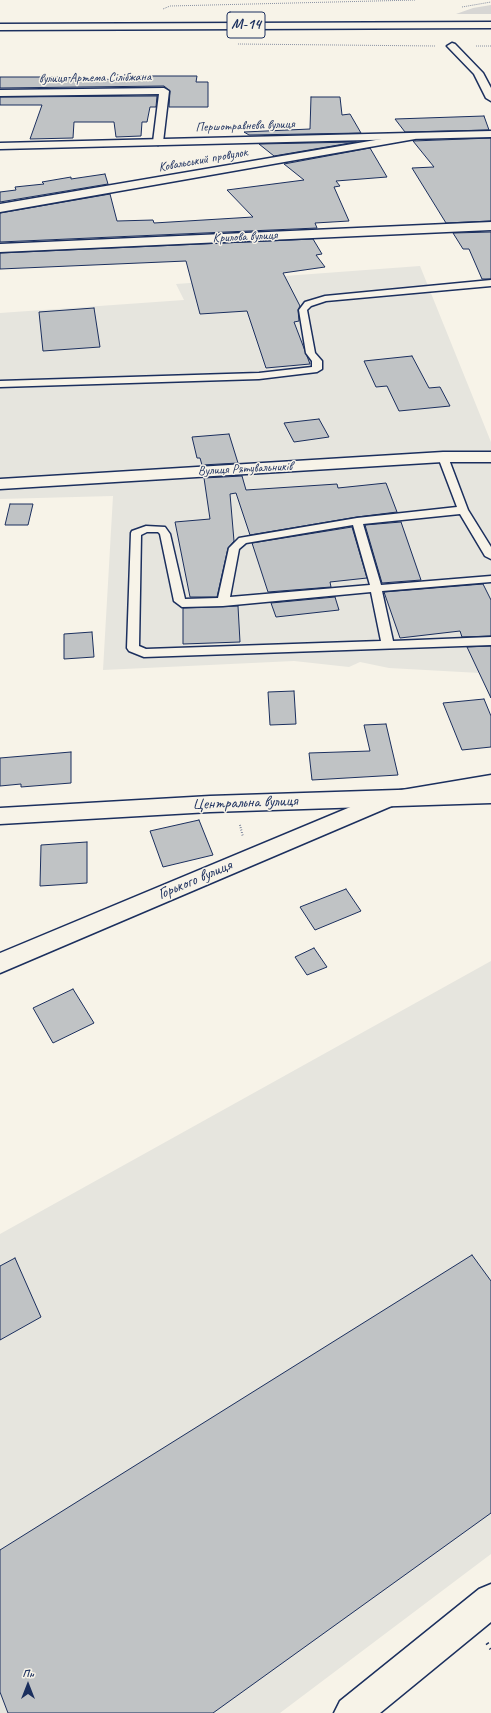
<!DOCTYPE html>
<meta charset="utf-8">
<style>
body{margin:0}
#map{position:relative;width:491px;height:1713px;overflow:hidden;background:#f7f3e8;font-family:Caveat,sans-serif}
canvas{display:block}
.north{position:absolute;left:8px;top:1665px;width:40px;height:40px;-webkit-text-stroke:3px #f7f3e8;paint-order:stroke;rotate:0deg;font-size:11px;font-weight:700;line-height:16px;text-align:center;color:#1b2f5e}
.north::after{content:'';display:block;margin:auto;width:14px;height:18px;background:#1b2f5e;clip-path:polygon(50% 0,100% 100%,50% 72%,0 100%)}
</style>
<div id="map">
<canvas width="491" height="1713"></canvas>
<div class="north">Пн</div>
</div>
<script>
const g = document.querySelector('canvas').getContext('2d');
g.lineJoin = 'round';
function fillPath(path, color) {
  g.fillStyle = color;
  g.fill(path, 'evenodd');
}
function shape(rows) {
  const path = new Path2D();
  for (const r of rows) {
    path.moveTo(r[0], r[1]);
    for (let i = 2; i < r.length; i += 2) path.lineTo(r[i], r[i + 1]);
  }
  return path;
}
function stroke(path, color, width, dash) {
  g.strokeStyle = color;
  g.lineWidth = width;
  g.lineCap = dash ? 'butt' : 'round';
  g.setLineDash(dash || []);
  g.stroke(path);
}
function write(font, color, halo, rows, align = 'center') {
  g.font = font + ' Caveat,sans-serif';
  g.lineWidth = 3;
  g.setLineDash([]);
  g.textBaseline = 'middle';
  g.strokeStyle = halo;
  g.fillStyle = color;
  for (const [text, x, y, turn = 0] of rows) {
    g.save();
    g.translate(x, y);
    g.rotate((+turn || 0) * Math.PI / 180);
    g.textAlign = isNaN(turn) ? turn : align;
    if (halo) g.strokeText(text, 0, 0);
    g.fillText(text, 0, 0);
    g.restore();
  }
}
fillPath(shape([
 [420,266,491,442,491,690,480,673,389,668,360,662,349,667,294,661,103,670,113,496,0,499,0,313,184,300,176,284],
 [491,961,491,1554,280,1713,0,1713,0,1234]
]), '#e6e5de');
fillPath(shape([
 [491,5,491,14,456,14,473,8]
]), '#d7d6d4');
const building = shape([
 [123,76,197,76,196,82,208,82,208,107,169,107,170,91,164,86,0,88,0,77,56,77,122,80,123,76],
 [157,96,156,107,150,107,147,122,142,122,141,136,116,137,114,122,74,122,73,138,30,139,42,105,0,105,0,97,157,96],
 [311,97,340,97,342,115,350,114,361,133,249,135,244,132,310,129,311,97],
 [484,116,489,130,405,132,395,119,484,116],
 [491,138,491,221,446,223,412,168,434,167,413,141,491,138],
 [356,142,274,156,259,144,356,142],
 [370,148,387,177,336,181,340,186,334,187,349,221,315,223,317,228,0,242,0,213,110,194,117,221,153,220,154,223,253,217,227,190,304,180,284,164,370,148],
 [105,174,108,184,0,202,0,192,16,190,15,187,44,184,42,182,71,177,71,179,105,174],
 [491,232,491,279,482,279,469,249,463,249,453,233,491,232],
 [313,239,322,254,316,255,325,267,283,273,300,306,298,310,299,321,294,322,310,364,266,368,247,311,200,314,186,261,0,269,0,253,313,239],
 [94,308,100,347,43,351,39,312,94,308],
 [412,356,429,388,440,387,450,406,399,411,387,386,376,387,364,361,412,356],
 [319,419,329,437,294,442,284,423,319,419],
 [229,434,238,463,202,465,200,458,197,458,192,437,229,434],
 [242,476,246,490,337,484,338,488,386,483,397,512,357,517,250,535,236,493,230,494,234,541,228,548,217,597,190,597,175,522,210,519,204,478,242,476],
 [10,504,33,504,28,525,5,525,10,504],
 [401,522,421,580,382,583,365,525,401,522],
 [352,527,367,578,330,582,331,587,268,592,252,543,352,527],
 [483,584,491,600,491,636,462,637,460,631,400,638,384,592,483,584],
 [335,597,339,610,276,617,271,603,335,597],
 [238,606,240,642,183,644,183,608,238,606],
 [92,632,94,657,64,659,64,634,92,632],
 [491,646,491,698,467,647,491,646],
 [294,691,296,724,270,725,268,692,294,691],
 [484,699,491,716,491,747,462,750,443,703,484,699],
 [386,724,398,775,312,780,309,753,370,751,364,725,386,724],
 [71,752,71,783,21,787,21,784,0,786,0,758,71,752],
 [199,820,213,855,163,867,150,831,199,820],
 [87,842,87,883,40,886,41,845,87,842],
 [346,889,361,911,315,930,300,907,346,889],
 [314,948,327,967,307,975,295,957,314,948],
 [73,989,94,1023,53,1043,33,1008,73,989],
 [472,1255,491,1281,491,1513,213,1713,8,1713,0,1692,0,1550,472,1255],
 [15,1258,41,1317,0,1340,0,1266,15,1258]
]);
fillPath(building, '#c0c3c5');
stroke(building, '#1b2f5e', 1);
const lane = shape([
 [491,280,491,286,326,301,311,306,307,310,315,353,322,361,322,369,317,372,259,379,0,387,0,381,259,373,312,367,312,361,306,353,299,310,305,302,325,296,491,280],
 [443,454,448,457,468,510,491,547,491,559,485,556,460,514,363,524,381,585,491,576,491,582,382,591,393,641,491,637,491,645,144,657,129,651,127,648,131,533,132,531,146,526,165,527,170,534,185,599,218,598,229,548,239,538,357,518,457,507,438,457,443,454],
 [353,525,370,585,230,597,239,549,246,543,353,525],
 [147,532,158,532,160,534,174,601,182,607,223,606,371,592,381,641,146,649,139,646,141,535,147,532]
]);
const street = shape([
 [452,43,455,44,483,73,491,88,491,101,486,98,474,74,447,46,452,43],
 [164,88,169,91,163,142,158,145,153,142,159,94,0,96,0,90,164,88],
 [411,134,415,135,416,137,415,139,0,212,0,204,411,134],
 [443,452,491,452,491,462,443,462,0,489,0,479,443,452],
 [491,775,491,791,394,805,0,973,0,953,384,793,491,775],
 [491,1584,491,1622,380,1713,334,1713,340,1701,479,1589,491,1584]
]);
const secondary = shape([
 [491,131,491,137,0,149,0,143,491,131],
 [491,222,491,230,0,252,0,244,491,222],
 [491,787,491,803,210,812,0,824,0,808,210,796,491,787]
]);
const highway = shape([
 [491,22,491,28,0,30,0,24,491,22]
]);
stroke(lane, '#1b2f5e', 3);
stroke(street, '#1b2f5e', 3);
stroke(secondary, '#1b2f5e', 3);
stroke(highway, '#1b2f5e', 3);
stroke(shape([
 [462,7,491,2],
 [163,9,170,6,416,0],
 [238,44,435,46],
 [476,46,491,46]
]), '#1b2f5e', 1, [0.5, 1.5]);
stroke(shape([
 [240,825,243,837]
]), '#1b2f5e', 2, [0.5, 2]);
stroke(shape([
 [487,1643,491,1649]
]), '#1b2f5e', 3.5, [1.5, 4.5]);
fillPath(lane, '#f7f3e8');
fillPath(street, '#f7f3e8');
fillPath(secondary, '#f7f3e8');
fillPath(highway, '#f7f3e8');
write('13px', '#1b2f5e', '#f7f3e8', [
 ["вулиця Артема Сілібжана",95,78,-1],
 ["Першотравнева вулиця",245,126,-2],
 ["Ковальський провулок",203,160,-10],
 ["Крилова вулиця",245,237,-3],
 ["Вулиця Рятувальників",245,469,-3]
]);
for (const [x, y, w] of [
 [246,25,38]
]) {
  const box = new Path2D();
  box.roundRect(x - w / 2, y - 13, w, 26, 3);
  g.fillStyle = '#f7f3e8';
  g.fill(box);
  stroke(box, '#1b2f5e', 1);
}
write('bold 15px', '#1b2f5e', null, [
 ["М-14",246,25]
]);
write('16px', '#1b2f5e', '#f7f3e8', [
 ["Центральна вулиця",245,803,-2],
 ["Горького вулиця",195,880,-23]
]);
</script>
